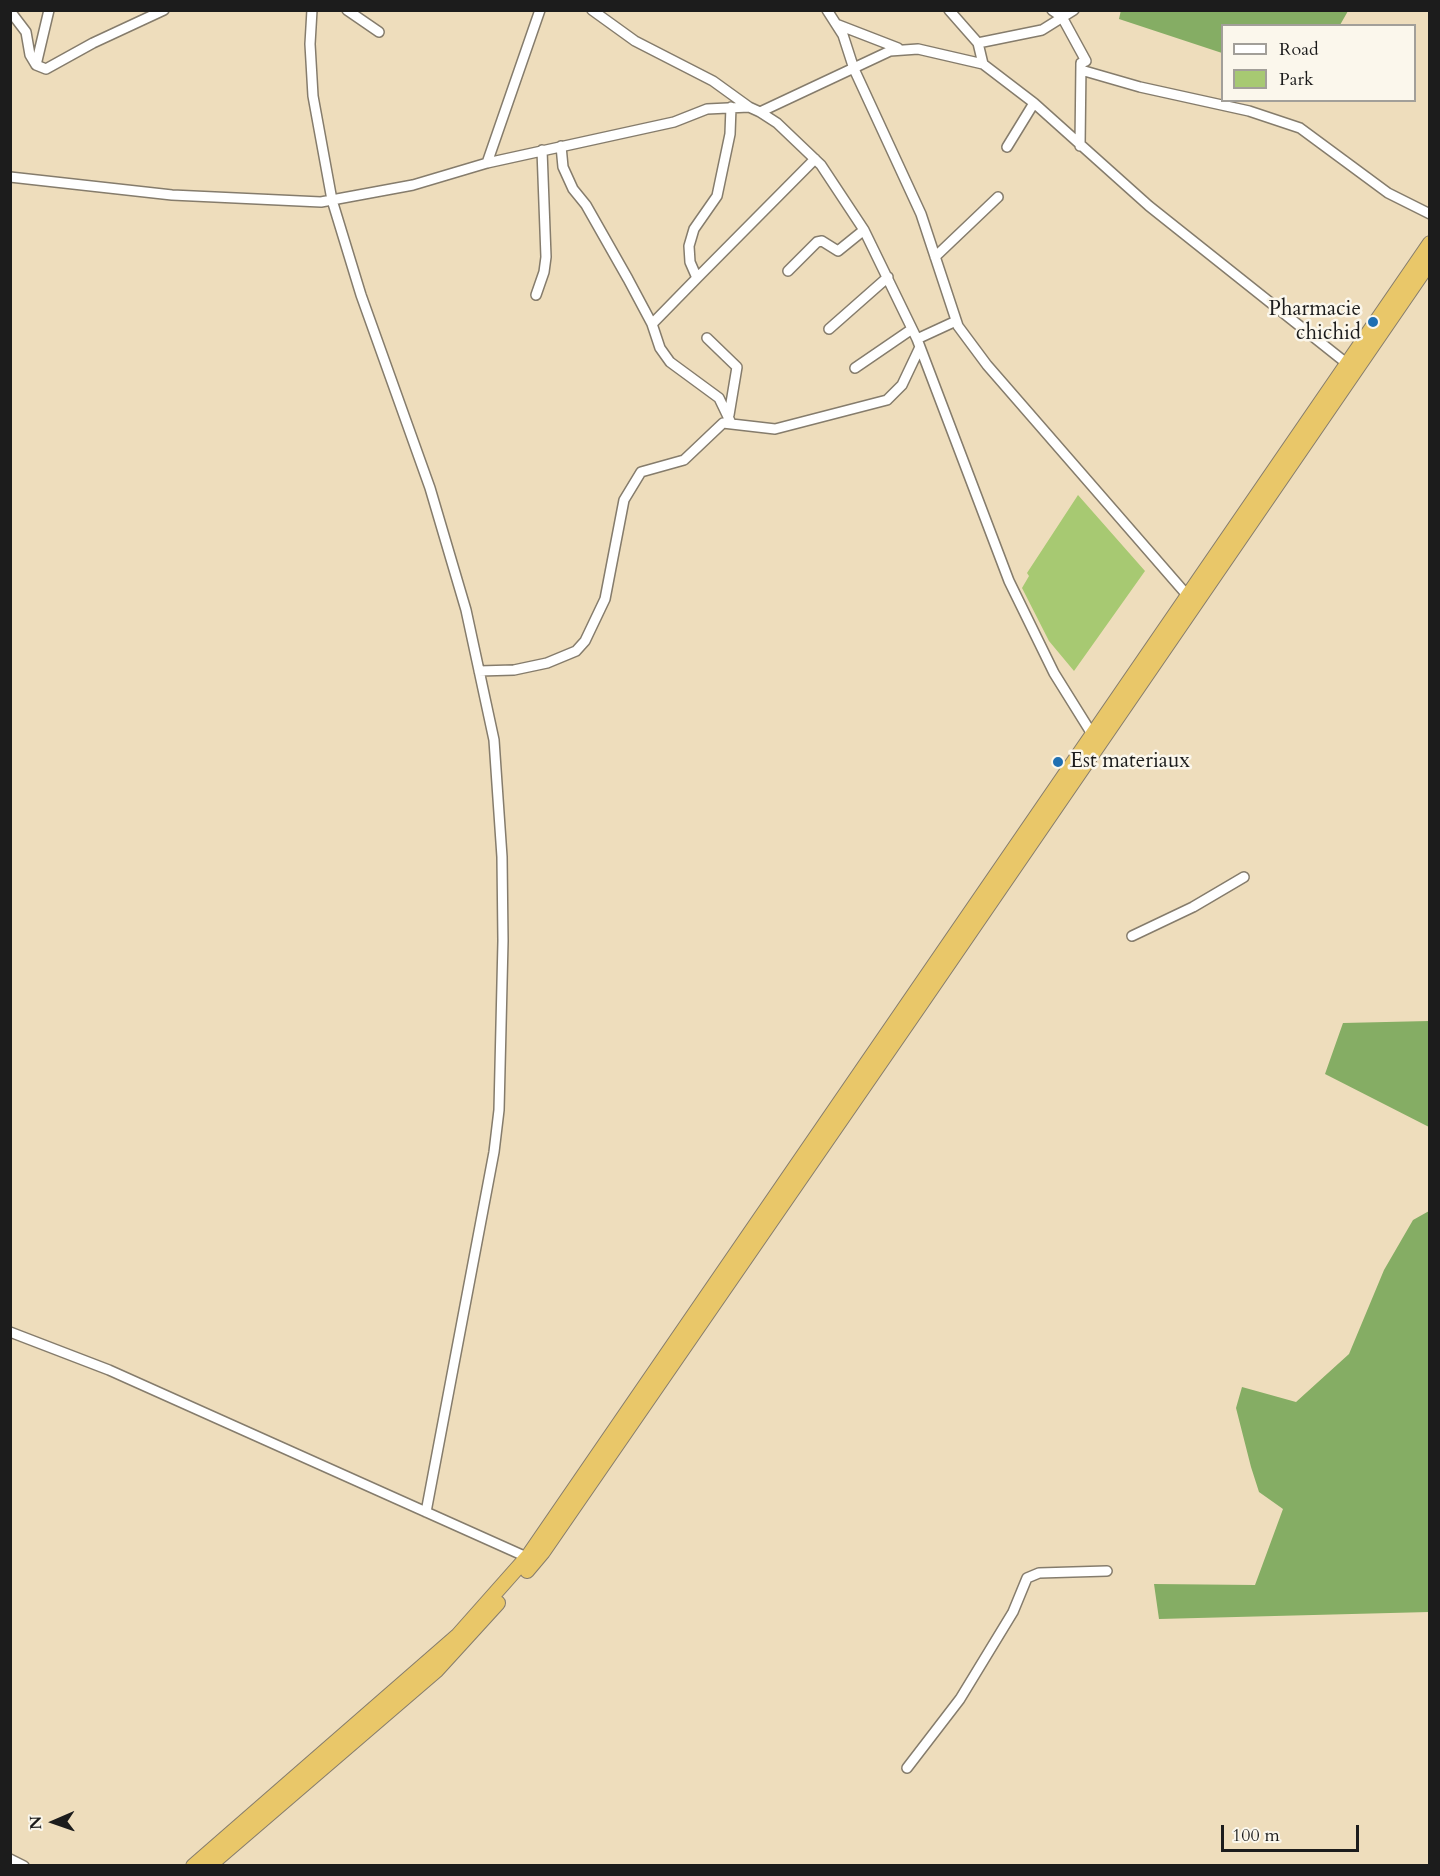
<!DOCTYPE html>
<style>
body{margin:0}
#map{position:relative;width:1440px;height:1876px;overflow:hidden;background:#eeddbc;font-family:Cardo,serif}
canvas{display:block}
.frame{position:absolute;inset:0;border:12px solid #1c1c1c;pointer-events:none}
.legend{position:absolute;left:1221px;top:24px;width:195px;height:78px;box-sizing:border-box;background:#fbf7ec;border:2px solid #a29f99;margin:0;padding:8px 10px;list-style:none;font-size:18px;color:#1c1c1c}
.legend li{display:flex;align-items:center;gap:12px;height:30px}
.legend b{width:30px;border:2px solid #a29f99}
.north{position:absolute;left:24px;top:1792px;width:60px;height:60px;-webkit-text-stroke:4px #fbf7ec;paint-order:stroke;rotate:268deg;font-size:16px;font-weight:700;line-height:24px;text-align:center;color:#1c1c1c}
.north::after{content:'';display:block;margin:auto;width:21px;height:27px;background:#1c1c1c;clip-path:polygon(50% 0,100% 100%,50% 72%,0 100%)}
.scale{position:absolute;left:1221px;top:1825px;width:138px;height:27px;box-sizing:border-box;border:3px solid #1c1c1c;border-top:0;padding-left:8px;font-size:18px;line-height:21px;white-space:nowrap;color:#1c1c1c;-webkit-text-stroke:4px #fbf7ec;paint-order:stroke}
</style>
<div id="map">
<canvas width="1440" height="1876"></canvas>
<div class="frame"></div>
<ul class="legend">
<li><b style="height:8px;background:#fff"></b>Road</li>
<li><b style="height:16px;background:#a7c972"></b>Park</li>
</ul>
<div class="north">N</div>
<div class="scale">100 m</div>
</div>
<script>
const g = document.querySelector('canvas').getContext('2d');
g.lineJoin = 'round';
function fillPath(path, color) {
  g.fillStyle = color;
  g.fill(path, 'evenodd');
}
function shape(rows) {
  const path = new Path2D();
  for (const r of rows) {
    path.moveTo(r[0], r[1]);
    for (let i = 2; i < r.length; i += 2) path.lineTo(r[i], r[i + 1]);
  }
  return path;
}
function stroke(path, color, width, dash) {
  g.strokeStyle = color;
  g.lineWidth = width;
  g.lineCap = dash ? 'butt' : 'round';
  g.setLineDash(dash || []);
  g.stroke(path);
}
function write(font, color, halo, rows, align = 'center') {
  g.font = font + ' Cardo,serif';
  g.lineWidth = 5;
  g.setLineDash([]);
  g.textBaseline = 'middle';
  g.strokeStyle = halo;
  g.fillStyle = color;
  for (const [text, x, y, turn = 0] of rows) {
    g.save();
    g.translate(x, y);
    g.rotate((+turn || 0) * Math.PI / 180);
    g.textAlign = isNaN(turn) ? turn : align;
    if (halo) g.strokeText(text, 0, 0);
    g.fillText(text, 0, 0);
    g.restore();
  }
}
fillPath(shape([
 [1078,495,1145,571,1074,671,1049,641,1022,588,1029,576,1027,573]
]), '#a7c972');
fillPath(shape([
 [1121,10,1348,10,1348,11,1340,25,1222,26,1222,53,1119,19],
 [1429,1021,1429,1127,1325,1074,1343,1023],
 [1429,1211,1429,1612,1159,1619,1154,1584,1255,1585,1283,1509,1259,1492,1251,1467,1236,1408,1242,1387,1296,1402,1349,1354,1384,1270,1413,1220]
]), '#85ad64');
const minor = shape([
 [312,10,310,44,313,96,332,200,361,295,430,488,466,610,494,740,502,857,503,941,499,1110,494,1152,426,1512],
 [347,10,379,32],
 [592,10,635,41,713,81,749,107],
 [827,10,843,35,854,69,921,214,958,326,987,365,1187,595],
 [949,10,978,43,983,64],
 [1052,10,1062,17,1086,61,1081,63,1080,146],
 [10,11,26,32,30,55,36,65,46,69,93,43,164,10],
 [836,24,898,48],
 [978,43,1042,30,1074,10],
 [36,65,49,10],
 [1081,70,1140,87,1249,111,1300,128,1388,193,1430,214],
 [760,112,890,51,918,49,983,64,1034,103,1149,206,1350,366],
 [561,146,563,167,573,189,586,205,628,279,652,324,660,348,670,362,719,398,731,423],
 [1007,147,1034,103],
 [487,163,540,10],
 [10,177,172,195,321,202,413,185,487,163,674,122,707,109,749,107,760,112,777,123,821,165,864,230,917,339,1009,581,1054,673,1092,734],
 [935,257,998,197],
 [788,271,817,242,822,241,838,251,864,230],
 [697,278,815,159],
 [536,295,544,272,546,257,542,150],
 [652,324,697,278,690,262,689,246,694,229,717,196,730,134,731,107],
 [829,329,888,277],
 [707,338,737,367,729,415],
 [917,339,956,321],
 [855,368,912,329],
 [479,671,514,670,547,663,576,651,585,641,605,599,624,500,641,472,684,460,723,423,775,429,887,400,902,385,920,347],
 [1132,936,1193,907,1244,877],
 [10,1332,109,1370,531,1559],
 [907,1768,960,1699,1013,1612,1027,1578,1039,1573,1107,1571],
 [10,1859,24,1866]
]);
const highway = shape([
 [527,1571,543,1552,921,1004,1430,262],
 [193,1866,458,1635,528,1556,1430,243],
 [209,1866,436,1671,498,1603]
]);
stroke(minor, '#857c6c', 12);
stroke(highway, '#857c6c', 16);
stroke(minor, '#fff', 9);
stroke(highway, '#e9c769', 14);
for (const [x, y, r, color] of [
 [1373,322,6,"#1f6fb2"],
 [1058,762,6,"#1f6fb2"]
]) {
  const dot = new Path2D();
  dot.arc(x, y, r, 0, 2 * Math.PI);
  g.fillStyle = color;
  g.fill(dot);
  stroke(dot, '#fbf7ec', 2);
}
write('21px', '#1c1c1c', '#fbf7ec', [
 ["Pharmacie",1361,310],
 ["chichid",1361,334],
 ["Est materiaux",1070,762,"left"]
], 'right');
</script>
